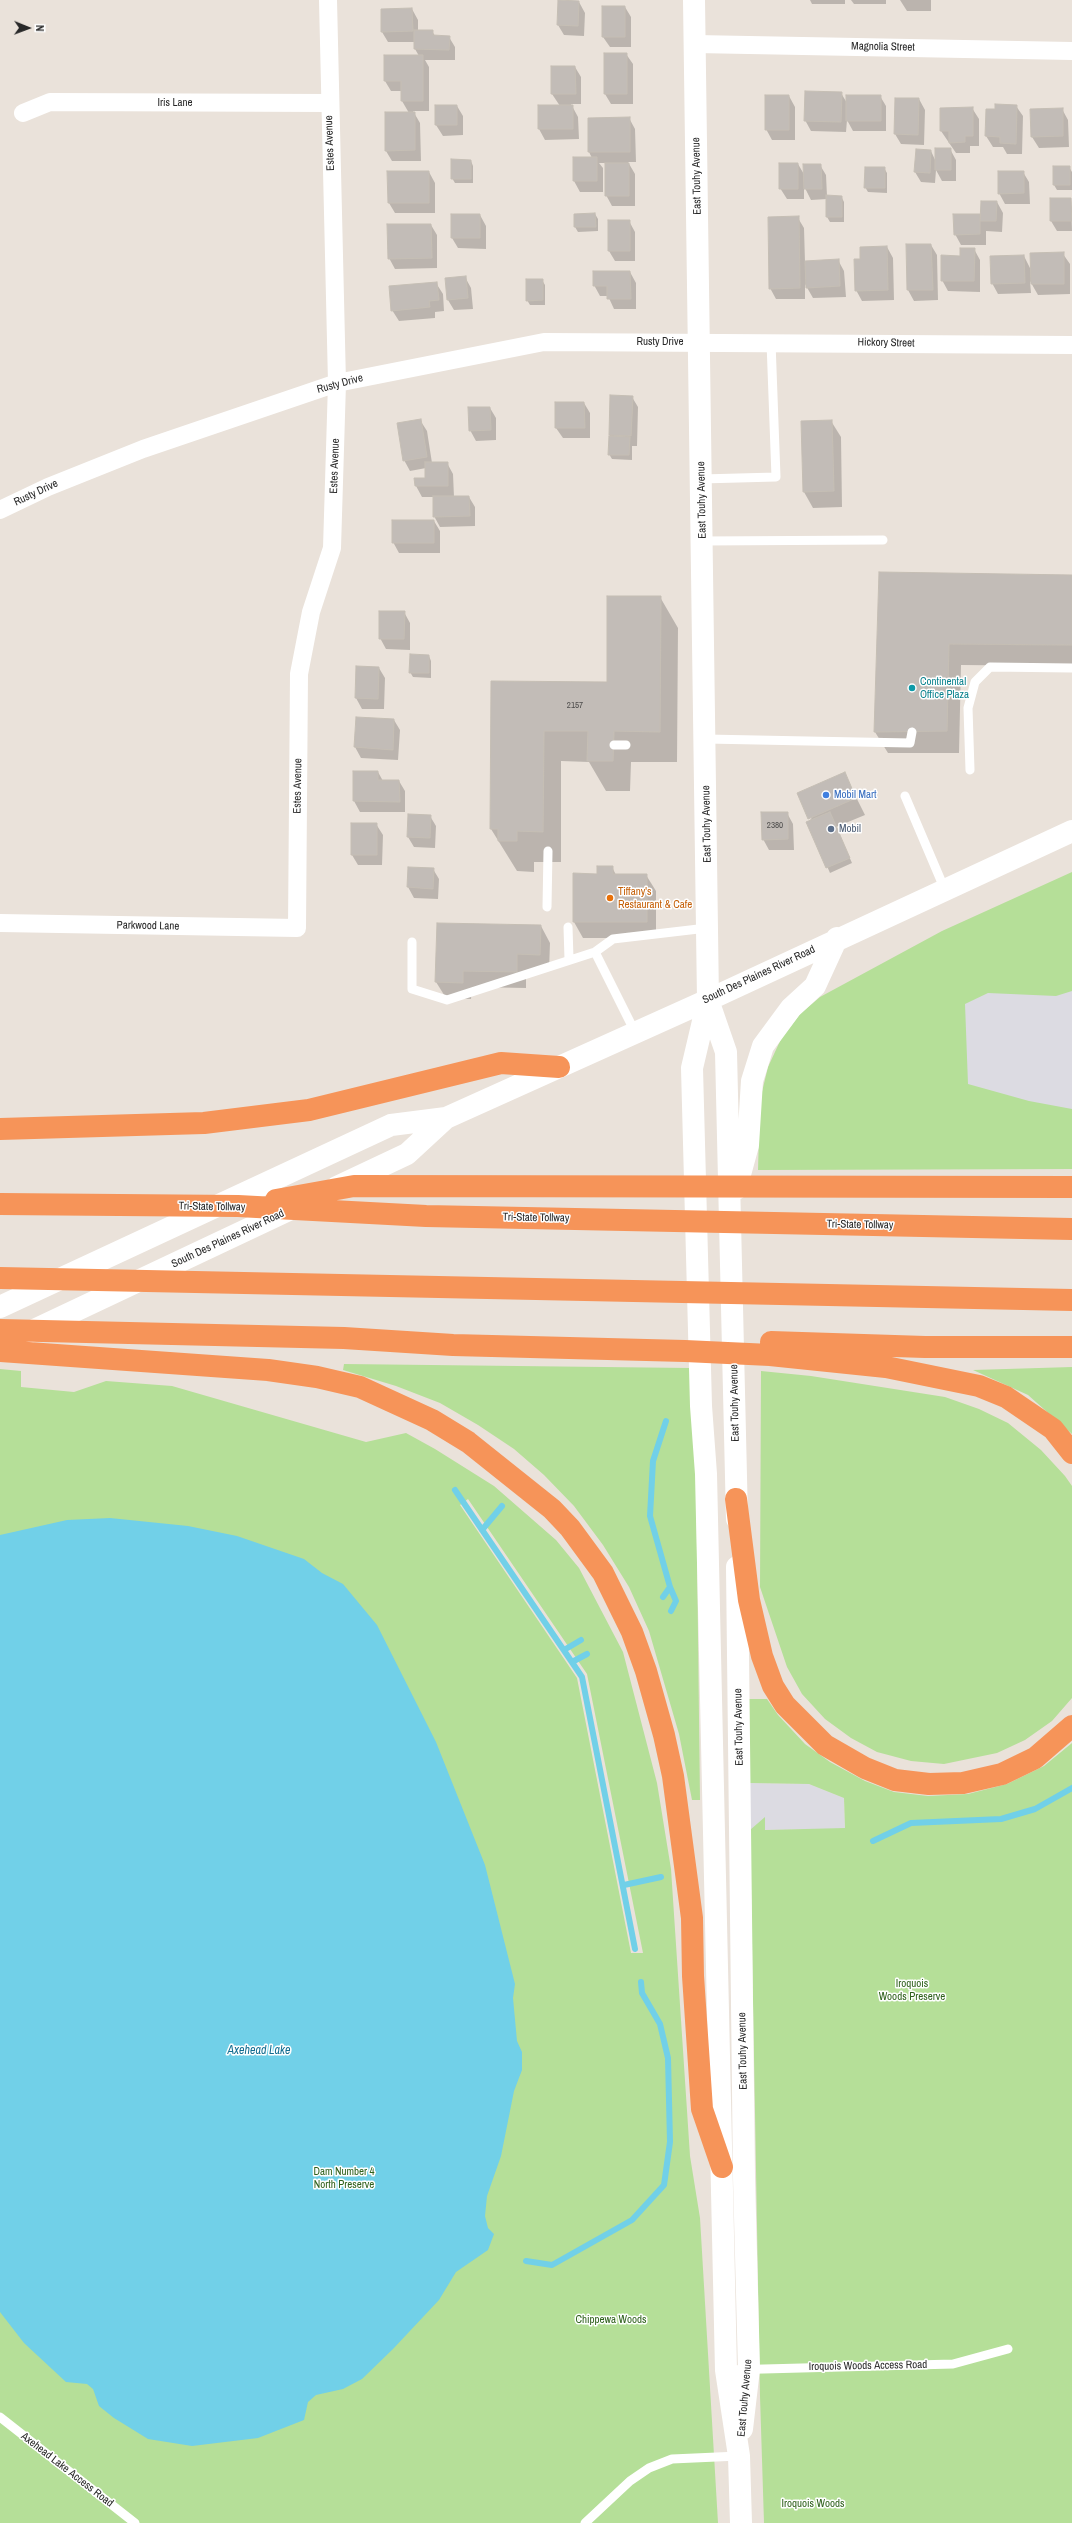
<!DOCTYPE html>
<style>
body{margin:0}
#map{position:relative;width:1072px;height:2523px;overflow:hidden;background:#eae2da;font-family:"Archivo Narrow",sans-serif}
canvas{display:block}
.north{position:absolute;left:8px;top:8px;width:40px;height:40px;-webkit-text-stroke:3px #fff;paint-order:stroke;rotate:91deg;font-size:11px;font-weight:700;line-height:16px;text-align:center;color:#282828}
.north::after{content:'';display:block;margin:auto;width:14px;height:18px;background:#282828;clip-path:polygon(50% 0,100% 100%,50% 72%,0 100%)}
</style>
<div id="map">
<canvas width="1072" height="2523"></canvas>
<div class="north">N</div>
</div>
<script>
const g = document.querySelector('canvas').getContext('2d');
g.lineJoin = 'round';
function fillPath(path, color) {
  g.fillStyle = color;
  g.fill(path, 'evenodd');
}
function shape(rows) {
  const path = new Path2D();
  for (const r of rows) {
    path.moveTo(r[0], r[1]);
    for (let i = 2; i < r.length; i += 2) path.lineTo(r[i], r[i + 1]);
  }
  return path;
}
function stroke(path, color, width, dash) {
  g.strokeStyle = color;
  g.lineWidth = width;
  g.lineCap = dash ? 'butt' : 'round';
  g.setLineDash(dash || []);
  g.stroke(path);
}
function write(font, color, halo, rows, align = 'center') {
  g.font = font + ' "Archivo Narrow",sans-serif';
  g.lineWidth = 3;
  g.setLineDash([]);
  g.textBaseline = 'middle';
  g.strokeStyle = halo;
  g.fillStyle = color;
  for (const [text, x, y, turn = 0] of rows) {
    g.save();
    g.translate(x, y);
    g.rotate((+turn || 0) * Math.PI / 180);
    g.textAlign = isNaN(turn) ? turn : align;
    if (halo) g.strokeText(text, 0, 0);
    g.fillText(text, 0, 0);
    g.restore();
  }
}
fillPath(shape([
 [1072,910,1072,1136,801,1055],
 [750,1783,809,1784,844,1798,845,1829,750,1830]
]), '#dcdbe2');
fillPath(shape([
 [1072,872,1072,991,1056,996,988,993,965,1004,968,1084,1029,1101,1072,1109,1072,1169,758,1170,760,1100,768,1067,781,1039,800,1014,820,997,942,931],
 [344,1364,690,1368,696,1469,700,1800,692,1800,679,1734,649,1631,629,1587,603,1545,574,1506,544,1475,514,1449,478,1425,440,1403,396,1386,343,1370],
 [1072,1367,1072,1434,1028,1395,973,1370],
 [0,1369,21,1371,21,1387,74,1392,106,1381,172,1386,366,1442,406,1433,435,1449,494,1486,556,1540,579,1568,623,1652,657,1783,671,1869,690,2156,700,2218,718,2523,0,2523],
 [468,1499,587,1674,643,1953,631,1953,577,1678,460,1505],
 [761,1371,811,1376,945,1397,979,1409,1008,1423,1041,1450,1065,1476,1072,1486,1072,1698,1052,1721,1025,1740,997,1753,944,1764,911,1761,877,1752,851,1738,825,1719,802,1694,787,1667,760,1587],
 [749,1699,767,1699,778,1715,805,1744,830,1762,865,1781,894,1792,928,1796,968,1794,1007,1784,1044,1766,1072,1743,1072,2523,764,2523,760,2396,750,1830,765,1817,765,1830,845,1828,844,1798,809,1784,750,1783]
]), '#b5df98');
fillPath(shape([
 [110,1518,188,1526,237,1536,304,1559,322,1573,343,1584,377,1625,436,1742,485,1865,515,1984,513,1998,517,2041,522,2052,522,2070,514,2091,501,2156,487,2196,485,2216,488,2228,494,2234,488,2250,456,2272,439,2300,393,2349,362,2379,343,2389,316,2395,308,2402,304,2420,258,2438,192,2446,148,2439,114,2418,99,2406,93,2389,87,2384,66,2382,24,2343,0,2312,0,1535,67,1520]
]), '#71d0e8');
fillPath(shape([
 [810,0,845,0,845,4,812,4],
 [851,0,886,0,886,4,854,4],
 [900,0,931,0,931,11,907,11],
 [579,2,585,13,584,36,564,35,558,25],
 [625,7,631,17,631,47,610,47,603,37],
 [412,9,418,20,418,31,432,31,435,36,449,37,455,47,455,60,425,60,429,67,429,111,413,111,420,123,421,161,392,161,386,151,409,113,402,101,402,91,391,91,385,81,419,56,415,49,415,42,388,42,382,32],
 [626,54,633,64,633,104,611,104,605,94],
 [575,67,581,77,581,104,571,104,578,117,579,139,545,140,539,129,560,106,552,94],
 [841,93,847,103,880,96,886,106,886,131,853,131,847,120,846,132,811,131,805,120],
 [789,96,795,107,795,140,772,140,766,129],
 [919,99,925,110,924,145,901,144,895,134],
 [436,106,457,106,463,116,463,135,443,136,436,125],
 [1016,106,1023,116,1022,154,1007,154,1003,147,993,147,986,136,987,110],
 [972,108,979,119,979,146,970,146,970,153,956,153,941,131],
 [1062,109,1068,120,1069,147,1039,148,1032,137,1031,110],
 [629,118,635,129,636,162,628,162,635,174,635,206,612,206,606,195,606,163,599,163,603,168,603,192,580,192,574,181,574,158,592,158,589,152,589,119],
 [950,149,956,160,956,181,942,181,936,170,935,183,921,182,915,172,931,151,936,162],
 [471,161,473,166,473,183,455,183,452,178],
 [798,164,805,176,820,165,826,175,827,196,841,196,844,202,844,222,830,222,827,217,827,199,811,200,804,186,804,199,787,199,780,188],
 [1054,167,1069,167,1072,172,1072,190,1057,190,1054,185],
 [884,168,887,173,887,193,868,192,865,187],
 [429,172,435,183,435,213,395,213,389,203],
 [1023,172,1029,182,1030,204,1005,204,999,193],
 [1071,199,1072,231,1057,231,1051,221],
 [997,202,1003,213,1002,232,986,231,986,245,961,245,955,234,979,215,981,218],
 [595,214,598,219,598,231,578,232,575,227],
 [480,215,486,226,486,249,458,248,452,238],
 [798,218,804,228,805,262,838,260,844,271,846,297,813,298,805,284,805,299,776,299,770,288],
 [629,221,635,232,635,261,615,261,609,251],
 [431,225,437,235,437,268,395,269,389,258],
 [907,245,931,245,937,255,938,300,914,301,908,290],
 [887,247,893,258,894,300,862,301,856,290,861,260],
 [974,249,980,260,980,292,948,291,942,280,961,257],
 [1063,254,1070,264,1070,294,1038,295,1030,281,1031,293,998,294,992,283,1024,256,1031,270],
 [630,272,636,283,636,309,614,309,608,296,600,296,594,285],
 [465,277,471,288,473,309,454,310,448,300],
 [542,280,545,285,545,305,530,305,527,300],
 [436,283,443,294,444,311,435,312,435,318,399,321,392,310],
 [632,397,638,407,637,446,632,446,632,460,612,459,609,454,610,434],
 [584,403,590,413,590,438,563,438,556,428],
 [490,408,496,418,496,440,476,441,470,430],
 [420,420,427,431,432,463,447,463,453,474,454,497,469,497,475,507,475,526,440,527,434,516,434,497,422,497,416,486,415,479,426,479,426,468,410,471,404,460],
 [831,421,841,437,842,507,813,508,804,492],
 [434,521,440,531,440,553,399,553,393,542],
 [880,573,1072,576,1072,666,961,665,959,753,888,753,875,732],
 [660,597,678,628,677,762,631,762,630,791,606,791,589,762,561,761,561,862,534,862,534,872,517,871,491,829,492,682,608,683],
 [404,612,410,623,410,650,386,649,380,638],
 [429,656,431,661,431,678,413,677,410,672],
 [379,668,385,678,384,709,362,709,356,698],
 [357,718,394,720,400,730,398,760,361,758,355,747],
 [354,772,378,772,383,781,399,781,405,791,405,812,360,812,354,801],
 [844,773,865,815,836,827,852,863,830,873,808,823],
 [787,813,793,824,794,850,769,850,763,839],
 [430,816,436,826,435,848,414,847,408,837],
 [376,824,383,835,382,865,358,865,352,855],
 [612,867,616,875,646,875,656,891,656,938,583,938,574,922,598,875],
 [409,868,433,869,439,879,438,899,414,898,408,887],
 [438,924,541,926,550,943,549,971,526,970,526,988,472,987,471,999,446,998,436,982]
]), '#0003');
stroke(shape([
 [455,1490,582,1677,635,1949],
 [482,1530,502,1506],
 [670,1587,676,1601,671,1611],
 [663,1597,670,1587,650,1516,653,1461,666,1421],
 [564,1650,581,1640],
 [572,1662,587,1654],
 [873,1841,911,1823,1001,1819,1035,1809,1072,1788],
 [624,1885,661,1877],
 [526,2261,552,2265,632,2220,664,2185,670,2142,668,2058,660,2024,642,1993,641,1982]
]), '#71d0e8', 6);
const building = shape([
 [558,0,579,1,578,26,557,25,558,0],
 [602,6,625,6,625,37,602,37,602,6],
 [412,8,413,31,381,32,381,9,412,8],
 [414,30,433,30,433,35,450,36,449,50,414,49,414,30],
 [604,53,627,53,627,94,604,94,604,53],
 [384,55,423,55,423,101,401,101,401,81,384,81,384,55],
 [551,66,575,66,576,94,551,94,551,66],
 [805,91,842,92,841,122,804,121,805,91],
 [765,95,789,95,789,130,765,130,765,95],
 [846,95,881,95,881,121,846,121,846,95],
 [895,98,919,98,918,135,894,134,895,98],
 [995,104,1017,105,1016,144,1000,143,1000,137,985,136,986,109,995,109,995,104],
 [435,105,457,105,457,125,435,125,435,105],
 [538,105,573,105,573,129,538,129,538,105],
 [973,107,973,136,965,136,965,142,949,143,949,131,940,131,940,108,973,107],
 [1063,108,1063,136,1031,137,1030,109,1063,108],
 [385,112,415,112,415,150,385,151,385,112],
 [630,117,630,152,588,152,588,118,630,117],
 [935,148,951,148,951,170,935,170,935,148],
 [916,149,931,150,930,173,914,172,916,149],
 [573,157,597,157,597,181,573,181,573,157],
 [451,159,471,160,471,179,451,179,451,159],
 [605,163,629,163,629,196,605,196,605,163],
 [779,163,798,163,798,189,779,189,779,163],
 [803,164,821,164,822,189,804,189,803,164],
 [1053,166,1070,166,1070,185,1053,185,1053,166],
 [865,167,885,167,885,188,864,188,865,167],
 [387,171,429,171,429,203,388,203,387,171],
 [998,171,1024,171,1024,193,998,194,998,171],
 [826,195,842,196,842,217,826,217,826,195],
 [1050,198,1071,198,1072,221,1050,221,1050,198],
 [981,201,997,201,996,221,980,221,981,201],
 [595,213,596,227,574,227,574,214,595,213],
 [451,214,480,214,480,238,451,238,451,214],
 [953,214,980,214,980,234,954,235,953,214],
 [799,216,800,288,769,289,768,217,799,216],
 [608,220,630,220,630,251,608,251,608,220],
 [387,224,431,224,432,258,388,259,387,224],
 [906,244,931,244,933,290,907,290,906,244],
 [887,246,888,290,855,291,854,259,860,259,860,247,887,246],
 [960,248,975,248,974,281,941,281,941,255,960,256,960,248],
 [1064,252,1064,284,1031,284,1030,253,1064,252],
 [1024,255,1025,283,991,284,990,256,1024,255],
 [839,259,840,286,806,288,805,261,839,259],
 [593,271,630,271,631,299,607,299,607,286,593,286,593,271],
 [466,276,468,298,447,300,445,278,466,276],
 [526,279,543,279,543,300,526,301,526,279],
 [437,282,439,300,429,301,430,307,391,311,389,286,437,282],
 [610,395,633,396,631,436,609,435,610,395],
 [555,402,584,402,585,428,555,428,555,402],
 [468,407,490,407,491,430,469,431,468,407],
 [421,419,427,457,403,461,397,423,421,419],
 [832,420,834,491,803,492,801,421,832,420],
 [609,436,630,437,629,455,608,455,609,436],
 [425,462,448,462,448,486,415,486,414,478,425,478,425,462],
 [433,496,469,496,470,516,433,517,433,496],
 [392,520,434,520,434,543,392,543,392,520],
 [879,572,1072,575,1072,645,949,644,947,731,874,732,879,572],
 [607,596,661,596,660,732,614,731,613,761,587,761,588,731,544,731,543,832,517,831,517,841,498,841,498,829,490,829,491,681,607,682,607,596],
 [379,611,405,611,404,639,379,639,379,611],
 [410,654,429,655,429,673,409,673,410,654],
 [356,666,379,667,378,699,355,698,356,666],
 [356,717,394,719,393,750,354,747,356,717],
 [353,771,378,771,378,780,399,780,400,802,353,801,353,771],
 [845,772,856,798,808,819,797,793,845,772],
 [761,812,788,812,788,839,762,840,761,812],
 [830,812,850,858,826,868,806,822,830,812],
 [408,814,431,815,430,838,407,837,408,814],
 [351,823,377,823,377,855,351,855,351,823],
 [597,866,613,866,613,874,647,874,647,922,573,922,573,873,597,874,597,866],
 [408,867,434,868,433,889,407,887,408,867],
 [437,923,541,925,540,955,517,954,517,972,463,971,463,983,435,982,437,923]
]);
fillPath(building, '#c2bcb7');
stroke(building, '#c5beb4', 1);
stroke(shape([
 [701,479,776,477,771,342],
 [702,541,883,540],
 [706,739,910,743,912,732],
 [614,745,626,745],
 [970,770,968,708,975,682,990,667,1072,668],
 [905,796,945,890],
 [547,907,548,851],
 [568,927,569,959],
 [412,942,412,989,447,1000,595,952,635,1032],
 [595,952,613,939,707,928],
 [726,2370,953,2364,1008,2349],
 [0,2417,135,2523],
 [585,2523,630,2481,649,2468,672,2459,739,2456]
]), '#fff', 9);
stroke(shape([
 [695,44,1072,51],
 [23,113,50,102,329,103],
 [0,510,48,487,143,449,337,383,544,342,1072,345],
 [0,923,297,928,299,674,311,612,332,548,337,383,328,0]
]), '#fff', 18);
stroke(shape([
 [694,0,708,1000,692,1068,701,1406,706,1474,726,2370,739,2456,741,2523],
 [708,1000,726,1052,737,1519],
 [337,1187,407,1154,446,1118],
 [736,1189,748,1145,752,1081,763,1046,791,1008,815,986,837,938],
 [0,1307,391,1125,446,1118,708,1000,1072,831],
 [28,1333,297,1206],
 [737,1567,744,2177,749,2369,742,2429]
]), '#fff', 22);
stroke(shape([
 [0,1129,204,1123,309,1110,501,1063,559,1067],
 [276,1200,354,1186,1072,1187],
 [0,1204,238,1206,426,1216,1072,1229],
 [0,1278,1072,1300],
 [0,1330,344,1338,453,1345,685,1351,770,1355,886,1367,979,1386,1006,1397,1053,1429,1072,1453],
 [771,1342,925,1347,1072,1347],
 [0,1351,268,1370,317,1377,360,1387,432,1420,468,1442,552,1509,570,1528,603,1573,632,1632,646,1671,664,1735,673,1776,692,1918,693,1976,702,2109,722,2167],
 [736,1499,749,1600,762,1656,773,1686,785,1705,825,1745,865,1768,895,1780,929,1784,963,1783,1002,1774,1035,1758,1072,1726]
]), '#f69459', 22);
for (const [x, y, r, color] of [
 [912,688,4,"#0f9aa8"],
 [826,795,4,"#3f7fe0"],
 [831,829,4,"#5c6f8a"],
 [610,898,4,"#e8710a"]
]) {
  const dot = new Path2D();
  dot.arc(x, y, r, 0, 2 * Math.PI);
  g.fillStyle = color;
  g.fill(dot);
  stroke(dot, '#fff', 1.5);
}
write('9px', '#4e4d4c', null, [
 ["2157",575,706],
 ["2380",775,826]
]);
write('11px', '#282828', '#fff', [
 ["Magnolia Street",883,47,1],
 ["Iris Lane",175,103],
 ["Estes Avenue",330,143,-92],
 ["East Touhy Avenue",697,176,-91],
 ["Rusty Drive",660,342],
 ["Hickory Street",886,343,1],
 ["Rusty Drive",340,384,-15],
 ["Estes Avenue",335,466,-88],
 ["Rusty Drive",36,493,-25],
 ["East Touhy Avenue",702,500,-91],
 ["Estes Avenue",298,786,-89],
 ["East Touhy Avenue",707,824,-91],
 ["Parkwood Lane",148,926,1],
 ["South Des Plaines River Road",759,975,-25],
 ["Tri-State Tollway",212,1207,1],
 ["Tri-State Tollway",536,1218,1],
 ["Tri-State Tollway",860,1225,1],
 ["South Des Plaines River Road",228,1239,-25],
 ["East Touhy Avenue",735,1403,-91],
 ["East Touhy Avenue",739,1727,-91],
 ["East Touhy Avenue",743,2051,-91],
 ["Iroquois Woods Access Road",868,2366,-1],
 ["East Touhy Avenue",745,2398,-85],
 ["Axehead Lake Access Road",67,2470,38]
]);
write('11px', '#0d838f', '#fff', [
 ["Continental",920,682],
 ["Office Plaza",920,695]
], 'left');
write('11px', '#366cbe', '#fff', [
 ["Mobil Mart",834,795]
], 'left');
write('11px', '#4e5e75', '#fff', [
 ["Mobil",839,829]
], 'left');
write('11px', '#c56008', '#fff', [
 ["Tiffany's",618,892],
 ["Restaurant & Cafe",618,905]
], 'left');
write('11px', '#2f611c', '#fff', [
 ["Iroquois",912,1984],
 ["Woods Preserve",912,1997],
 ["Dam Number 4",344,2172],
 ["North Preserve",344,2185],
 ["Chippewa Woods",611,2320],
 ["Iroquois Woods",813,2504]
]);
write('italic 12px', '#136d91', '#fff', [
 ["Axehead Lake",259,2051]
]);
</script>
